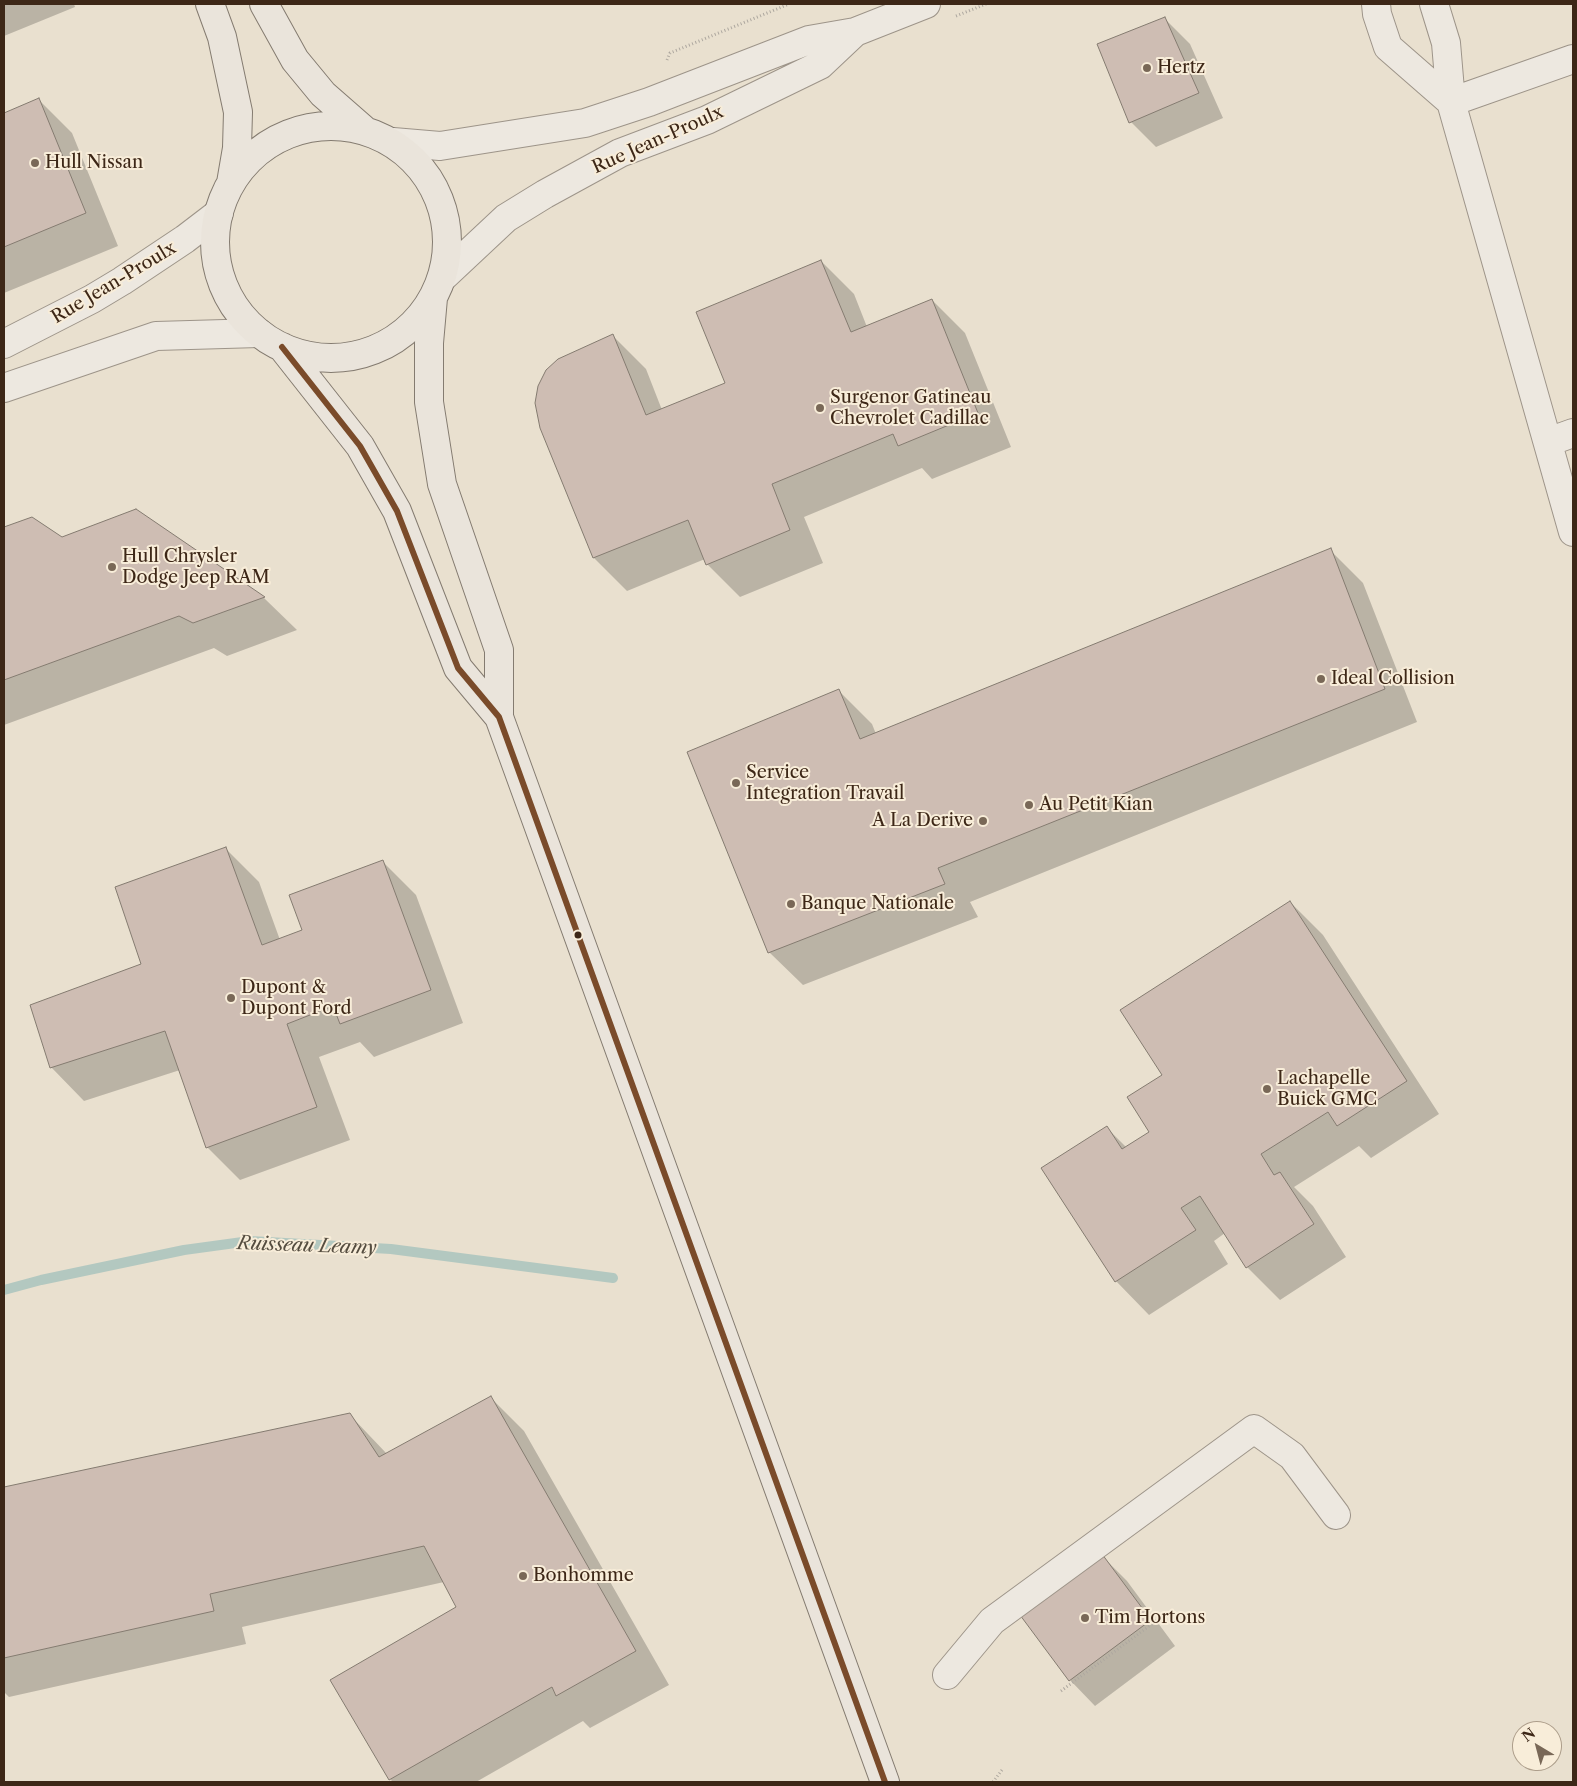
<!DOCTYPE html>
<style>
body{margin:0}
#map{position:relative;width:1577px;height:1786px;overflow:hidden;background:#e9e0cf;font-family:"Libre Caslon Text",serif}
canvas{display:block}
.frame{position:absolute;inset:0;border:5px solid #3d2717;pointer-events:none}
.north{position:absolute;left:1512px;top:1721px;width:50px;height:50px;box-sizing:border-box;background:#f8edd9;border:1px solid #ad9e8b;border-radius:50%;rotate:323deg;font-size:14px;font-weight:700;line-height:20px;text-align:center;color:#3d2717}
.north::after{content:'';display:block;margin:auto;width:18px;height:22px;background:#796857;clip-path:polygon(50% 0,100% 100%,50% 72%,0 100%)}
</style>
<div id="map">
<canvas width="1577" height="1786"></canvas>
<div class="frame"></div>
<div class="north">N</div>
</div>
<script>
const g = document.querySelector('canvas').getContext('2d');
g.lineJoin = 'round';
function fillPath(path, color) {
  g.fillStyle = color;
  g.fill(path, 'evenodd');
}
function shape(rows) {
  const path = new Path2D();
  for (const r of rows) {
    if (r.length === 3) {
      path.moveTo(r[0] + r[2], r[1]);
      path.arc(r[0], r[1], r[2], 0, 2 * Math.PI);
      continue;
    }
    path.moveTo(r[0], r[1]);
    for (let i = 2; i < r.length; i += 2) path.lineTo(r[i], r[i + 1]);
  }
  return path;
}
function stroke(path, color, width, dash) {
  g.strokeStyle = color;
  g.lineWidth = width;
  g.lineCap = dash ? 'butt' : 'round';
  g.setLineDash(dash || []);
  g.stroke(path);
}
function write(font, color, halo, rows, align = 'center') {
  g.font = font + ' "Libre Caslon Text",serif';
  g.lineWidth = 4;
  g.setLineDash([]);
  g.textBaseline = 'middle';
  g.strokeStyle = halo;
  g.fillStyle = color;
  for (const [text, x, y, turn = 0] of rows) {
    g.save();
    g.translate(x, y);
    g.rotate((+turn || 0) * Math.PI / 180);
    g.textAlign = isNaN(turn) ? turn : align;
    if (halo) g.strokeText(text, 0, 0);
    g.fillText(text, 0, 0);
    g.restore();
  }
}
fillPath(shape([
 [4,4,74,4,75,7,4,36],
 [1165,19,1190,44,1223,118,1156,147,1131,122],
 [39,100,72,133,118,246,4,293,4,114],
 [821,261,854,294,867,327,932,300,965,333,1011,447,932,479,922,468,804,517,823,563,740,597,707,564,705,559,627,591,594,558,541,428,612,335,646,369,662,410,727,384],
 [135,511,264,598,297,630,227,656,214,648,4,725,4,528,32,519,62,538],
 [1330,550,1363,583,1417,722,970,902,978,917,803,985,769,952,839,691,872,724,876,734],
 [226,849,259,882,280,940,304,931,383,862,416,895,463,1023,374,1057,360,1042,319,1057,350,1140,240,1180,207,1147,180,1070,84,1101,51,1067,142,965],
 [1290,902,1323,935,1439,1114,1371,1158,1359,1146,1294,1187,1313,1206,1346,1257,1280,1300,1247,1267,1225,1233,1214,1241,1228,1264,1149,1315,1116,1281,1106,1127,1127,1148,1151,1132,1163,1075],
 [491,1398,524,1431,669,1685,590,1728,583,1721,476,1782,393,1782,390,1779,458,1608,444,1582,242,1627,246,1644,9,1697,4,1692,4,1488,349,1414,387,1454],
 [1102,1556,1127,1581,1175,1646,1095,1706,1070,1680,1021,1615]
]), '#0003');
stroke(shape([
 [4,1290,41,1280,184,1250,250,1241,391,1249,613,1278]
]), '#b3c8c0', 10);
const building = shape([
 [1165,17,1199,93,1129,123,1097,44,1165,17],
 [39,98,86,213,4,247,4,113,39,98],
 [821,260,851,332,932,299,978,413,898,446,893,434,772,484,790,530,706,565,688,520,593,558,540,428,535,403,538,386,546,370,558,359,613,334,646,415,725,383,696,312,821,260],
 [136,509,265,597,193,623,179,616,4,680,4,527,32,517,62,537,136,509],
 [1331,548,1385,689,938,868,945,884,768,953,687,752,839,689,860,739,1331,548],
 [226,847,262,945,302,930,289,895,383,860,431,990,340,1024,333,1006,287,1024,317,1107,206,1148,165,1031,50,1068,30,1005,141,964,115,887,226,847],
 [1290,901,1407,1081,1337,1126,1328,1112,1261,1154,1274,1175,1280,1172,1314,1224,1246,1268,1200,1196,1181,1208,1196,1230,1115,1282,1041,1168,1107,1126,1122,1149,1149,1132,1127,1097,1162,1075,1120,1010,1290,901],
 [491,1396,636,1651,556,1696,552,1687,389,1780,330,1680,456,1607,424,1546,210,1594,214,1611,4,1658,4,1487,350,1413,379,1457,491,1396],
 [1102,1554,1151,1620,1069,1681,1020,1615,1102,1554]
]);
fillPath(building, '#cebdb3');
stroke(building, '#847b70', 1);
const minor = shape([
 [1376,4,1377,14,1388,47,1451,102,1446,43,1434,4],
 [1573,59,1451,102,1573,532],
 [393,142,440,146,585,123,649,102,809,40,855,32,926,4],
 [443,277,506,218,545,194,620,153,707,120,820,65,855,32],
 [4,344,92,299,122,281,185,239,219,213],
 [4,388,156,336,259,333],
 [1548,442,1573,433],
 [947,1675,992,1621,1254,1429,1292,1456,1336,1515]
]);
const major = shape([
 [210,4,222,37,238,112,237,148,231,183],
 [264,4,295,60,323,94,363,129],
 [331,242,116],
 [433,298,429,343,429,402,442,484,499,650,499,717],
 [282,347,360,446,397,511,458,668,499,717,885,1782]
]);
stroke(minor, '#9d9489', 30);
stroke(major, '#847b70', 30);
stroke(shape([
 [956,16,986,4],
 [667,60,670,53,789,4],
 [1061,1691,1156,1621],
 [993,1782,1002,1770]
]), '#ada79f', 3, [1, 2.5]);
stroke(minor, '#ede8e0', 28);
stroke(major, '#eae4db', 28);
stroke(shape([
 [282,347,360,446,397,511,458,668,499,717,885,1782]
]), '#7a4b2a', 6);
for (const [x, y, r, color] of [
 [1147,68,5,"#796857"],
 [35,163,5,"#796857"],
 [820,408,5,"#796857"],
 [112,567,5,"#796857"],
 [1321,679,5,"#796857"],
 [736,783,5,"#796857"],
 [1029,805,5,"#796857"],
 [983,821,5,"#796857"],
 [791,904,5,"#796857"],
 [578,935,4.5,"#3d2717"],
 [231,998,5,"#796857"],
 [1267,1089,5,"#796857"],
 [523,1576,5,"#796857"],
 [1085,1618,5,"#796857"]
]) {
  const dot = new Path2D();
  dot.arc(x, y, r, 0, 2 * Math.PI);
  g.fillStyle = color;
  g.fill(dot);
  stroke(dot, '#f8edd9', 2);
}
write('18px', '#3d2717', '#f8edd9', [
 ["Hertz",1157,68],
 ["Hull Nissan",45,163],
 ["Surgenor Gatineau",830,398],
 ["Chevrolet Cadillac",830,419],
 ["Hull Chrysler",122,557],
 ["Dodge Jeep RAM",122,578],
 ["Ideal Collision",1331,679],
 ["Service",746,773],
 ["Integration Travail",746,794],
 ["Au Petit Kian",1039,805],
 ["A La Derive",973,821,"right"],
 ["Banque Nationale",801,904],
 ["Dupont &",241,988],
 ["Dupont Ford",241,1009],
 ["Lachapelle",1277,1079],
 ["Buick GMC",1277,1100],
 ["Bonhomme",533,1576],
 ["Tim Hortons",1095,1618]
], 'left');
write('18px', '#3d2717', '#f8edd9', [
 ["Rue Jean-Proulx",658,140,-24],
 ["Rue Jean-Proulx",114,283,-31]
]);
write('italic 19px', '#554d40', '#f8edd9', [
 ["Ruisseau Leamy",307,1246,2]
]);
</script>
